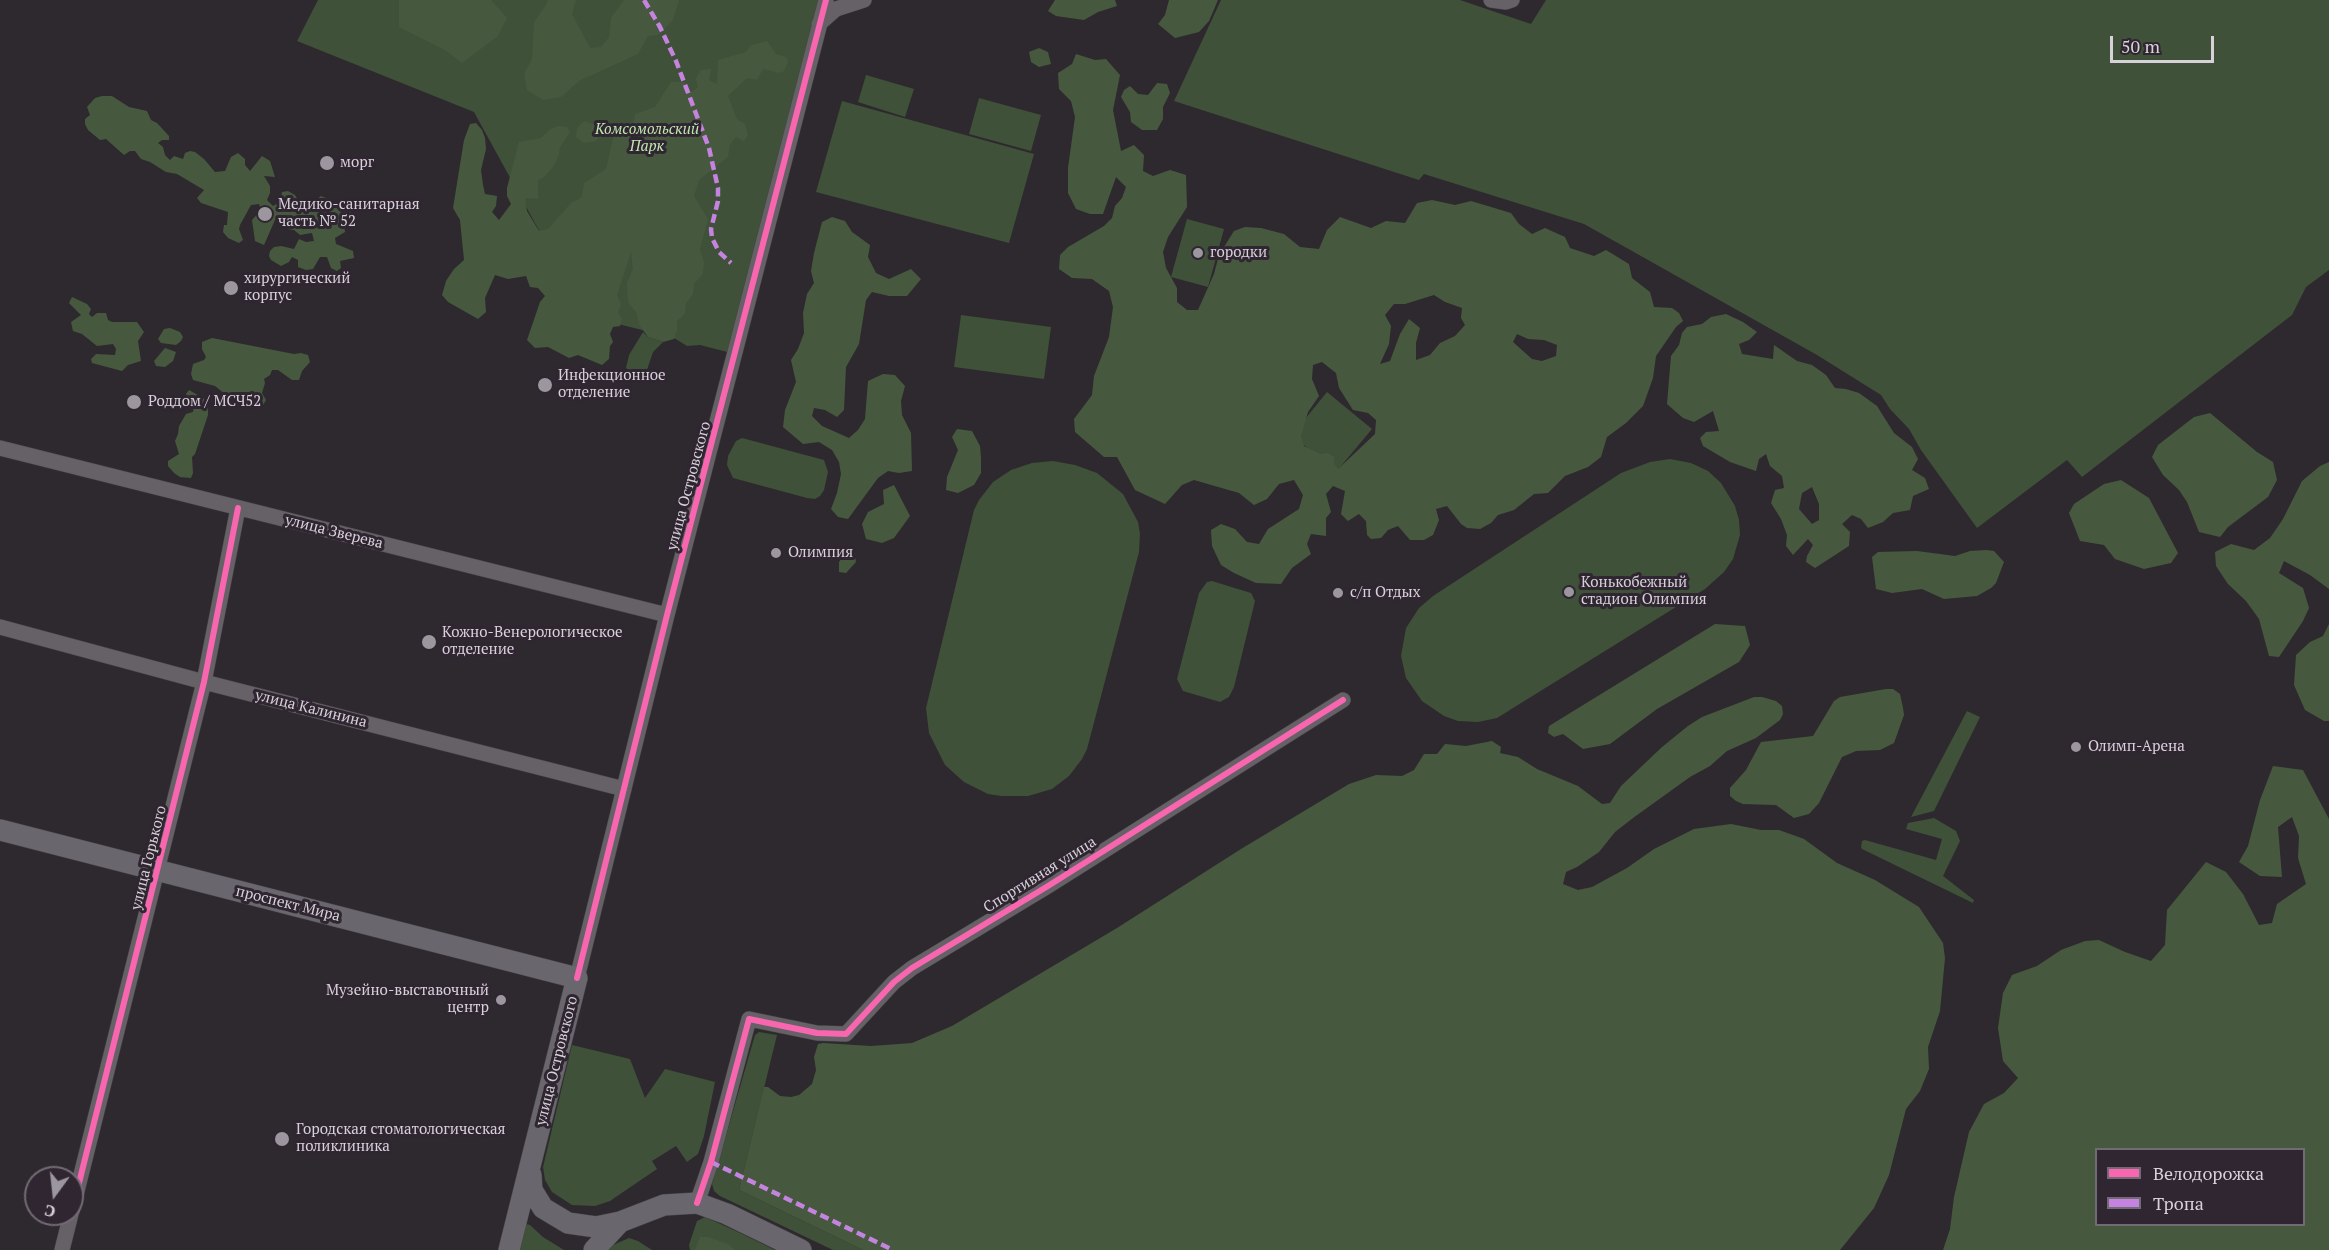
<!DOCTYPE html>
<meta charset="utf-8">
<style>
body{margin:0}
#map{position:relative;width:2329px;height:1250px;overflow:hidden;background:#2e292f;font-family:"PT Serif",serif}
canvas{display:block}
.legend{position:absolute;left:2095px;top:1148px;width:210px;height:78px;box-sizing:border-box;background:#2f2632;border:2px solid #726a75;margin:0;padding:8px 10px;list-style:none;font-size:18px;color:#d7d1d9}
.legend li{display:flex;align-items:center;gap:12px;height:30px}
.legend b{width:30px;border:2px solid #726a75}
.north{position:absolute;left:24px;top:1166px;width:60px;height:60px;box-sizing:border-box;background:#2f2632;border:2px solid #726a75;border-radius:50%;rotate:195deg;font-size:16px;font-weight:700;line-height:24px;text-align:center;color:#d7d1d9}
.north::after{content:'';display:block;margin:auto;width:21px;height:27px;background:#9c969e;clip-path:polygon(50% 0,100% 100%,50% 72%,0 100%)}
.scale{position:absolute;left:2110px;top:36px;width:104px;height:27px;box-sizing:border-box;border:3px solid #d7d1d9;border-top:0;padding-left:8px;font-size:18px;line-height:21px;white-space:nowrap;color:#d7d1d9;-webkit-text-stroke:4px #2f2632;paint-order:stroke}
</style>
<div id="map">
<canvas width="2329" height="1250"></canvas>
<ul class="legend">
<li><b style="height:8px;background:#f766af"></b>Велодорожка</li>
<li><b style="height:8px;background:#c483df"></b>Тропа</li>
</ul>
<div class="north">С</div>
<div class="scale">50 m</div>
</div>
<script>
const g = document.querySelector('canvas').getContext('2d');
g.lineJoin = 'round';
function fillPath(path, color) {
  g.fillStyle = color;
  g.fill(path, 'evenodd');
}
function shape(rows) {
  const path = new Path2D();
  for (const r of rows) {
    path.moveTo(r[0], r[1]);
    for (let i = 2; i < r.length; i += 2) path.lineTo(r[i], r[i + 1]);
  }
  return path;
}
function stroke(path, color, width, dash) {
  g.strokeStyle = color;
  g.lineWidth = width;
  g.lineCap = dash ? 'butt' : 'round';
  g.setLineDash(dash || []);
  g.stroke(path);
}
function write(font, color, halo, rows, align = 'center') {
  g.font = font + ' "PT Serif",serif';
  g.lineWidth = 6;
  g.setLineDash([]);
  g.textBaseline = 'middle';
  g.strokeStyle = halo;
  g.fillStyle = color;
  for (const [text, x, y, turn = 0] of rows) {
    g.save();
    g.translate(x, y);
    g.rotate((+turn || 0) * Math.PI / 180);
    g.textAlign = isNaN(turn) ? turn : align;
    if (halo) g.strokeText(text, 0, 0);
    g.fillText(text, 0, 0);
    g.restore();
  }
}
fillPath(shape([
 [318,0,826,0,735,354,700,345,687,346,674,338,586,316,474,112,297,41],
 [1221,0,1460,0,1531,24,1546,0,2329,0,2329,270,2306,287,2292,315,2082,477,2067,460,1977,528,1921,450,1909,429,1890,409,1881,395,1817,355,1584,224,1424,174,1419,180,1174,101],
 [866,75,914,89,905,117,858,102],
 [979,98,1041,115,1031,151,969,134],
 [842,101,1034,154,1009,243,816,192],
 [1187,219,1224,229,1208,287,1171,277],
 [961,315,1051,327,1044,379,954,367],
 [643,332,648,337,663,342,653,352,644,379,640,379,626,368,629,355],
 [1327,392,1372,429,1336,472,1292,435],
 [742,438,824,460,828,472,824,490,820,496,815,499,807,498,733,478,727,465,728,456,736,441],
 [1670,459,1691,463,1708,471,1721,483,1735,506,1739,520,1740,535,1733,559,1724,572,1705,589,1497,718,1478,722,1458,721,1444,716,1422,701,1406,678,1401,656,1406,628,1419,608,1433,596,1621,473,1650,462],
 [1053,461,1075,465,1097,473,1123,494,1138,522,1140,534,1139,552,1087,749,1082,759,1069,776,1052,789,1028,796,1001,796,988,794,964,782,945,765,929,733,926,708,974,510,979,500,993,482,1011,470,1032,463],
 [1212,581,1251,593,1255,601,1234,687,1229,697,1220,702,1183,691,1177,679,1199,593,1207,582],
 [1967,711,1980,717,1934,811,1911,817],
 [1934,818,1956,831,1960,841,1943,876,1974,900,1973,903,1862,849,1861,847,1862,841,1865,840,1936,860,1942,839,1906,829,1908,823],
 [759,1032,777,1035,739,1190,863,1250,833,1250,720,1196,714,1191,712,1184,755,1035],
 [572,1045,630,1059,645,1098,665,1069,715,1082,704,1136,698,1154,687,1162,676,1146,652,1161,657,1169,610,1201,595,1206,572,1205,552,1192,545,1180,543,1167],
 [705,1217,738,1232,775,1250,690,1250,689,1245,697,1221],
 [526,1224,530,1225,543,1237,564,1250,517,1250],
 [629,1238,638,1241,652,1250,608,1250,613,1245]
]), '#3f5138');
fillPath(shape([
 [399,0,491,0,507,18,498,36,462,63,445,50,399,27],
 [548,0,576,0,572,14,590,48,601,47,609,37,611,18,624,0,679,0,673,20,658,35,648,36,638,54,579,81,561,97,543,100,527,90,524,74,532,59,534,22,546,5],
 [1055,0,1115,0,1117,6,1098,12,1084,20,1056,16,1048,11],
 [1169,0,1218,0,1209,21,1199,32,1175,38,1158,24,1165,15],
 [767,41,776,54,786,57,788,62,784,71,779,73,763,69,757,80,747,78,728,96,737,119,745,124,748,135,744,141,736,137,730,144,728,157,699,180,694,196,708,219,700,249,704,262,703,274,694,284,693,294,686,303,685,313,677,321,677,330,674,339,663,342,648,337,640,326,636,312,628,302,627,283,633,269,631,252,617,295,621,304,618,313,622,318,620,326,613,327,610,334,613,342,610,346,609,359,602,365,578,355,569,358,548,347,535,348,527,340,540,302,545,296,538,288,530,287,526,276,508,279,495,275,485,298,486,312,478,319,448,302,442,295,446,281,454,269,464,260,460,220,453,208,464,140,470,124,476,123,482,130,485,138,486,149,481,170,483,185,485,194,497,196,496,206,492,212,499,220,511,204,507,196,507,188,519,142,541,138,550,129,558,126,567,127,570,132,560,147,559,156,553,167,544,177,538,180,538,199,525,198,527,211,539,231,548,229,571,203,582,197,584,183,606,169,613,138,633,126,635,114,655,107,671,82,684,82,692,92,698,87,696,78,701,70,711,69,709,80,717,84,718,60,746,52,751,45],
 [1039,48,1048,52,1051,64,1039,67,1031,62,1029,52],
 [1076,54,1095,60,1106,59,1120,75,1113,110,1121,151,1134,145,1144,155,1143,171,1153,176,1170,170,1186,175,1187,207,1168,237,1163,252,1166,268,1177,288,1177,302,1187,310,1198,310,1214,274,1219,255,1234,231,1245,227,1261,228,1284,234,1300,247,1319,249,1327,230,1340,217,1371,228,1386,221,1405,223,1417,203,1432,200,1455,205,1471,201,1511,213,1519,224,1532,234,1545,228,1565,237,1570,248,1594,256,1606,250,1629,264,1632,278,1650,292,1654,307,1672,308,1679,313,1683,321,1676,327,1656,356,1653,378,1643,406,1626,423,1607,437,1601,457,1588,467,1565,476,1548,493,1534,494,1514,510,1498,515,1491,523,1480,529,1467,528,1461,524,1447,506,1436,509,1439,520,1433,535,1424,540,1410,540,1398,526,1388,530,1381,538,1371,539,1367,535,1366,521,1359,514,1348,521,1341,514,1345,491,1333,486,1326,494,1331,512,1326,518,1326,536,1311,534,1307,544,1311,554,1292,568,1281,584,1256,583,1234,573,1221,565,1212,546,1211,530,1221,524,1235,529,1247,542,1259,544,1268,529,1299,509,1303,495,1294,480,1279,484,1267,499,1254,505,1239,493,1194,480,1182,485,1165,504,1135,490,1117,457,1104,457,1075,432,1074,419,1092,395,1094,376,1109,337,1113,307,1109,291,1092,279,1072,278,1059,269,1060,255,1068,247,1104,226,1112,218,1115,206,1122,198,1126,187,1116,177,1103,214,1090,214,1076,209,1068,193,1068,168,1075,117,1071,101,1059,89,1058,73,1072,64],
 [1434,295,1445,302,1462,308,1461,318,1465,325,1455,336,1440,343,1430,355,1416,360,1416,343,1420,328,1409,319,1400,334,1390,361,1380,364,1389,344,1391,326,1385,315,1394,304,1405,304],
 [1517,334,1528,339,1544,340,1557,345,1556,356,1542,361,1532,359,1513,342],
 [1322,362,1336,373,1339,388,1353,410,1368,413,1376,420,1375,434,1338,469,1334,464,1334,457,1328,453,1320,454,1304,446,1301,436,1308,412,1319,396,1312,379,1313,365],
 [1157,83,1167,84,1170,93,1163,107,1163,119,1157,130,1142,130,1131,122,1130,112,1121,97,1124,90,1130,86,1138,94,1148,95],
 [102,96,112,96,129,107,147,111,151,120,157,123,169,136,169,140,162,140,158,143,163,147,165,155,170,160,174,156,183,159,185,153,190,151,195,152,204,159,215,172,225,171,231,157,238,153,245,159,245,165,250,171,262,156,270,161,275,177,264,176,270,186,270,193,267,200,273,206,280,202,282,192,288,191,295,195,304,210,309,212,315,209,317,199,321,196,351,209,353,214,346,219,344,225,345,232,335,238,336,244,353,251,354,258,340,261,341,268,337,271,331,268,327,257,320,257,313,269,306,270,298,267,298,260,292,257,289,262,281,266,271,260,269,256,270,251,274,247,281,246,294,249,299,239,306,242,314,241,312,233,300,235,294,230,288,229,279,217,275,220,264,245,255,241,252,220,261,210,259,204,251,205,240,225,239,229,243,240,239,243,228,238,223,232,224,225,227,225,228,212,201,203,197,198,204,190,177,174,166,172,150,162,141,159,135,151,130,151,124,155,106,139,100,140,88,130,85,124,85,119,90,115,87,107,95,98],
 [584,121,596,125,602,133,596,141,584,143,576,137,577,128],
 [832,217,845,221,852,232,870,245,868,257,876,273,889,279,911,269,921,279,907,296,889,296,872,292,866,300,859,344,846,367,844,410,837,417,825,410,814,408,812,416,822,426,849,438,858,430,865,419,868,381,883,374,895,375,905,386,901,401,902,415,911,433,912,471,899,473,888,471,878,478,848,519,838,517,831,509,837,493,841,474,839,462,832,450,819,442,803,444,783,427,785,410,796,382,791,360,798,349,804,333,803,313,807,294,814,283,811,271,814,253,822,222],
 [72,297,87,304,91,309,89,314,92,317,97,313,106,313,108,320,112,322,137,322,144,332,138,341,141,361,128,365,122,371,92,363,91,359,96,354,115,355,116,349,113,344,97,346,82,334,73,331,71,322,81,315,69,303],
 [1726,314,1743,322,1757,332,1749,340,1739,344,1742,354,1773,359,1774,345,1797,361,1812,365,1826,375,1835,388,1846,389,1859,393,1877,406,1894,433,1912,447,1918,459,1912,470,1925,478,1929,489,1913,496,1910,510,1893,513,1883,522,1868,528,1861,519,1852,515,1842,524,1850,532,1849,546,1815,568,1806,562,1807,556,1813,545,1808,539,1793,555,1786,546,1787,535,1781,519,1771,503,1775,490,1784,488,1782,476,1770,466,1766,454,1759,459,1756,471,1730,462,1703,446,1700,438,1706,432,1719,431,1713,411,1694,422,1683,418,1667,404,1671,356,1679,345,1682,333,1687,327,1702,324,1711,317],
 [1812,487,1819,504,1819,520,1812,524,1799,509,1802,493],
 [170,328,180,332,183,337,181,341,176,345,161,343,158,339,164,329],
 [212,338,294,354,301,353,308,355,310,362,302,371,299,380,292,380,278,370,272,370,270,375,264,379,265,383,262,393,266,400,263,405,257,407,225,394,215,386,193,380,191,374,193,364,204,360,206,357,202,349,202,342],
 [165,348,176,352,173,361,165,367,156,366,154,361],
 [189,390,208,401,208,415,195,454,192,457,193,473,191,478,180,477,174,473,168,466,168,461,179,454,175,441,178,434,179,426,186,414,193,412,194,407,186,394],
 [2210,413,2257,452,2273,462,2277,480,2268,497,2228,527,2220,537,2199,532,2187,502,2179,490,2163,475,2152,457,2158,445,2194,417],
 [957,429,972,431,980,446,981,458,981,473,974,485,958,493,946,490,947,477,958,450,952,437],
 [2329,462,2329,589,2310,575,2284,561,2279,573,2303,588,2309,608,2303,621,2279,657,2269,656,2259,619,2246,601,2228,584,2216,566,2215,552,2231,544,2254,550,2270,538,2283,519,2302,481,2320,466],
 [2121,480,2149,498,2178,553,2171,563,2144,569,2115,559,2104,545,2080,541,2069,513,2074,504,2104,484],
 [894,485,910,516,894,538,882,543,866,539,862,524,868,512,884,504,883,490],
 [1986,550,1994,551,2004,562,1996,583,1991,588,1977,596,1944,599,1922,589,1892,593,1876,589,1872,557,1878,552,1917,551,1955,556,1970,551],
 [854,551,856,562,846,573,839,572,839,562,845,554],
 [1715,624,1745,626,1750,645,1739,662,1657,709,1610,744,1583,749,1563,734,1554,737,1548,733,1549,726],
 [2329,624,2329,721,2324,721,2305,710,2294,685,2296,655,2310,642,2323,636],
 [1886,689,1893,689,1900,694,1903,708,1904,715,1894,743,1880,750,1856,751,1842,757,1819,803,1809,814,1794,818,1776,805,1743,804,1736,801,1730,796,1730,788,1746,770,1761,742,1813,736,1834,701,1840,697],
 [1754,697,1762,697,1776,701,1782,706,1783,714,1780,720,1756,738,1727,751,1710,766,1690,777,1633,818,1615,832,1599,852,1577,867,1566,872,1563,884,1578,890,1592,887,1627,868,1654,849,1694,829,1731,824,1761,830,1779,830,1804,839,1837,863,1875,880,1919,907,1943,943,1945,958,1940,1011,1928,1047,1929,1069,1920,1091,1906,1109,1889,1175,1874,1208,1840,1250,863,1250,739,1190,764,1087,768,1087,780,1096,791,1097,799,1095,812,1084,816,1070,814,1057,818,1044,823,1043,871,1046,912,1043,952,1026,1117,928,1241,849,1349,784,1376,775,1402,776,1414,770,1424,754,1437,754,1445,744,1466,746,1492,741,1501,747,1500,753,1518,757,1537,769,1578,786,1602,804,1610,803,1621,786,1662,747,1688,726,1702,717],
 [2273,766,2303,770,2329,819,2329,1250,1943,1250,1950,1229,1954,1197,1969,1132,1984,1104,2004,1093,2018,1078,2003,1061,1998,1028,2003,993,2012,975,2037,966,2061,950,2085,941,2099,940,2125,952,2151,961,2165,945,2167,910,2206,862,2226,872,2243,894,2259,925,2272,923,2277,904,2306,884,2298,858,2299,836,2292,817,2278,827,2282,877,2260,876,2239,862,2248,846,2260,800],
 [2096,1150,2304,1150,2304,1224,2096,1224],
 [700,1237,708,1237,728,1244,735,1250,695,1250]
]), '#46593e');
const street = shape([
 [1491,0,1506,2,1512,0],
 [819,24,836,9,864,0],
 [0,448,667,615],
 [0,627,204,682,624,789],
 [577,978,667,615,826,0],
 [697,1203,711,1162,749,1019,817,1033,846,1034,894,982,912,968,1048,886,1343,700],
 [72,1211,204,682,238,508],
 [62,1250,71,1214]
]);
const secondary = shape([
 [0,830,577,978,509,1250],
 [531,1175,532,1190,543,1208,568,1223,596,1227,620,1222,664,1205,697,1203,727,1214,801,1250],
 [594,1250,620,1222]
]);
stroke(street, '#484549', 16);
stroke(secondary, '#484549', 22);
stroke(street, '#656166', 15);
stroke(secondary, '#69666e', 21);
stroke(shape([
 [644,0,660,27,676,61,709,148,718,188,718,201,711,229,712,238,719,252,731,263],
 [711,1162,893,1250]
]), '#c483df', 4.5, [9, 4.5]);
stroke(shape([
 [577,978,667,615,826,0],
 [697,1203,711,1162,749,1019,817,1033,846,1034,894,982,912,968,1048,886,1343,700],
 [72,1211,204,682,238,508]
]), '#f766af', 6);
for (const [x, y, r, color] of [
 [327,163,8,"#9c969e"],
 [265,214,8,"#9c969e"],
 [1198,253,6,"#9c969e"],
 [231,288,8,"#9c969e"],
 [545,385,8,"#9c969e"],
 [134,402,8,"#9c969e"],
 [776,553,6,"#9c969e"],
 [1569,592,6,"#9c969e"],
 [1338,593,6,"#9c969e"],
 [429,642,8,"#9c969e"],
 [2076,747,6,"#9c969e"],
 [501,1000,6,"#9c969e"],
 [282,1139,8,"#9c969e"]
]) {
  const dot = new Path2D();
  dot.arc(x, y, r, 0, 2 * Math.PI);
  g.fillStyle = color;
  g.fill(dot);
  stroke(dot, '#2f2632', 2);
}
write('italic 15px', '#c0e8ae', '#2f2632', [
 ["Комсомольский",647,130],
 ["Парк",647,147]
]);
write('15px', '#d7d1d9', '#2f2632', [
 ["морг",340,163],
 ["Медико-санитарная",278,205],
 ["часть № 52",278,222],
 ["городки",1210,253],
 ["хирургический",244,279],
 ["корпус",244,296],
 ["Инфекционное",558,376],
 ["отделение",558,393],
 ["Роддом / МСЧ52",148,402],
 ["Олимпия",788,553],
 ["Конькобежный",1581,583],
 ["стадион Олимпия",1581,600],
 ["с/п Отдых",1350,593],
 ["Кожно-Венерологическое",442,633],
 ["отделение",442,650],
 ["Олимп-Арена",2088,747],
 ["Музейно-выставочный",489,991,"right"],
 ["центр",489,1008,"right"],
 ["Городская стоматологическая",296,1130],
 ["поликлиника",296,1147]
], 'left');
write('15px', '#d7d1d9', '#2f2632', [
 ["улица Островского",689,486,-75],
 ["улица Зверева",334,532,14],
 ["улица Калинина",311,709,14],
 ["улица Горького",149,858,-76],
 ["Спортивная улица",1040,875,-32],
 ["проспект Мира",288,904,14],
 ["улица Островского",557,1061,-76]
]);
</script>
